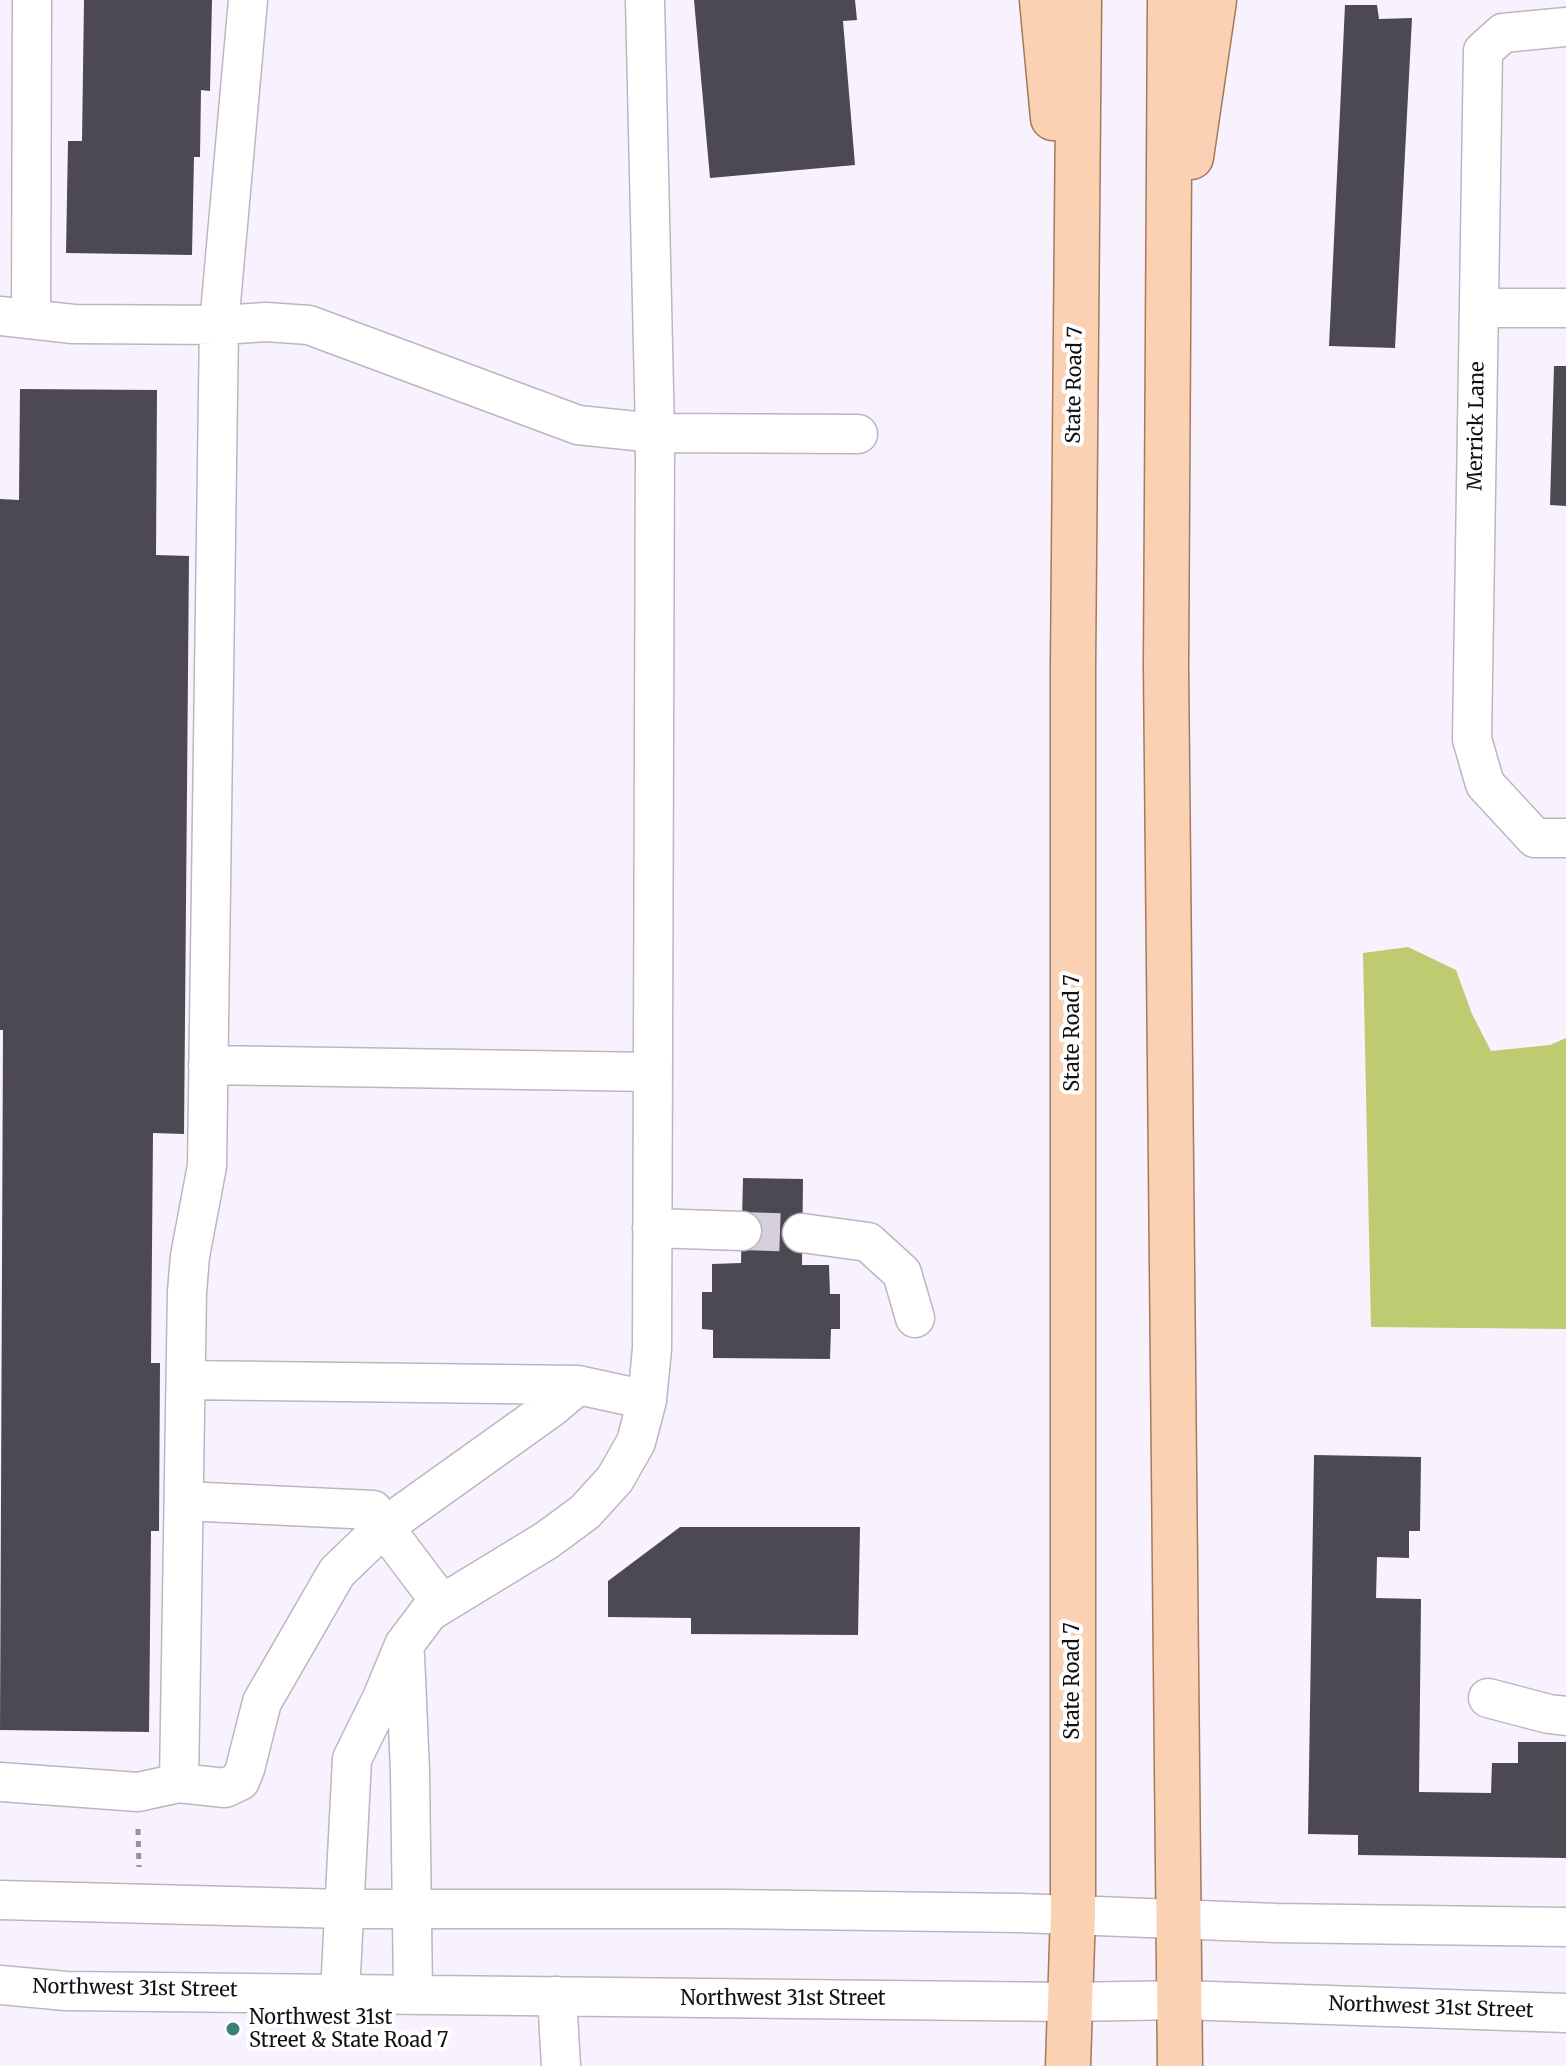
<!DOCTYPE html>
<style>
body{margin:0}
canvas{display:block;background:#f7f2fd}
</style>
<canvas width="1566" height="2066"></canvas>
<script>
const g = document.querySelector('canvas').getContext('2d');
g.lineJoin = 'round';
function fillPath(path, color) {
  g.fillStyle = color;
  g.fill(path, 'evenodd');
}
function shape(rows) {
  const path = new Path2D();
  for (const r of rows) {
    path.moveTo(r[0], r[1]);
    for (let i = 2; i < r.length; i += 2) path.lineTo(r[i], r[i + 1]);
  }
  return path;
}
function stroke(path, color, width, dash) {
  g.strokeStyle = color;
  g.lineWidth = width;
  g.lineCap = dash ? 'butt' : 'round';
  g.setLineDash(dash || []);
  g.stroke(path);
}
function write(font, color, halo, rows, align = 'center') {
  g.font = font + ' Merriweather,serif';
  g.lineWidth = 8;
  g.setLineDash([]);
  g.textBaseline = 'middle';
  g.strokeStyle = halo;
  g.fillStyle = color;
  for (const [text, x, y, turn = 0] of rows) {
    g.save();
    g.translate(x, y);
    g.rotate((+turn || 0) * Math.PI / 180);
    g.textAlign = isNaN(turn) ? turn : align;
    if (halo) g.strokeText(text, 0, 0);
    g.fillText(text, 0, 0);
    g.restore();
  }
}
fillPath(shape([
 [1408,947,1456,970,1472,1014,1491,1051,1550,1045,1566,1038,1566,1329,1371,1327,1363,953]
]), '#bfcb70');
fillPath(shape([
 [84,0,212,0,210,91,201,90,200,157,194,157,192,255,66,253,68,141,82,141],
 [694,0,855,0,857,20,843,21,855,165,710,178],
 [1345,5,1377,5,1379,19,1412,18,1395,348,1329,346],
 [1554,366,1566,366,1566,506,1550,505],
 [20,389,157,390,156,555,189,556,184,1134,153,1133,151,1363,160,1363,159,1531,151,1531,149,1732,0,1730,3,1030,0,1030,0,499,19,500],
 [743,1178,803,1179,802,1265,829,1265,830,1294,840,1294,840,1329,831,1329,830,1359,713,1358,713,1330,702,1329,702,1292,712,1292,712,1264,741,1263],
 [1314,1455,1421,1457,1420,1531,1409,1531,1409,1558,1377,1557,1376,1598,1421,1599,1419,1792,1491,1793,1492,1763,1518,1763,1518,1742,1566,1742,1566,1858,1358,1855,1358,1835,1308,1834],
 [680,1527,860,1527,858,1635,691,1634,691,1618,608,1617,608,1581]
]), '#4d4952');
stroke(shape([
 [742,1231,802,1233]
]), '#d5d0da', 38, [38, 19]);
const minor = shape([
 [248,0,219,325,207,1166,190,1256,187,1292,179,1783,225,1788,240,1781,245,1769,262,1702,337,1572,384,1527,442,1604],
 [1566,27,1503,33,1483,51,1472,739,1485,784,1535,838,1566,838],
 [1479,308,1566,308],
 [0,316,73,324,222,325,266,322,309,325,578,425,655,433,858,434],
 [31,319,32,0],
 [208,1065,653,1072],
 [652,1228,742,1231],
 [802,1233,868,1242,902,1273,915,1318],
 [186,1380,578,1385],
 [184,1501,373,1510,384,1527,552,1407,578,1385,647,1400],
 [405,1656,410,1771,413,1994],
 [1488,1698,1549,1714,1566,1716],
 [0,1782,138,1792,179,1783],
 [0,1900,344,1909,727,1909,1020,1913,1276,1923,1566,1927],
 [0,1985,66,1991,1069,2002,1181,2000,1566,2013],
 [340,1993,352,1759,382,1698,404,1645,429,1612,547,1540,585,1512,615,1479,636,1442,647,1400,652,1349,655,433,645,0],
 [557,1996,561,2066]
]);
const major = shape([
 [1042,0,1053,118],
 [1170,0,1166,666,1180,2066],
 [1191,157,1214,0],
 [1068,2066,1073,1914,1073,665,1079,0]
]);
stroke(minor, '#bbb6c0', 41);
stroke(major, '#a6795b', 47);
stroke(shape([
 [138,1829,139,1867]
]), '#95929a', 5, [6, 6]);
stroke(minor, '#fff', 38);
stroke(major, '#fad1b3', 44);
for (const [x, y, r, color] of [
 [233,2029,8,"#3b8077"]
]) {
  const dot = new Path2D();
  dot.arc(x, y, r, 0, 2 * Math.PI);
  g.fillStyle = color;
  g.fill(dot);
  stroke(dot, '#fff', 3);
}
write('20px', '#121014', '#fff', [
 ["State Road 7",1075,385,-89],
 ["Merrick Lane",1477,426,-89],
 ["State Road 7",1073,1033,-90],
 ["State Road 7",1073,1681,-90],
 ["Northwest 31st Street",135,1989,1],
 ["Northwest 31st Street",783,1999],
 ["Northwest 31st Street",1431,2008,2]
]);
write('20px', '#121014', '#fff', [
 ["Northwest 31st",249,2018],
 ["Street & State Road 7",249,2041]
], 'left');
</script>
